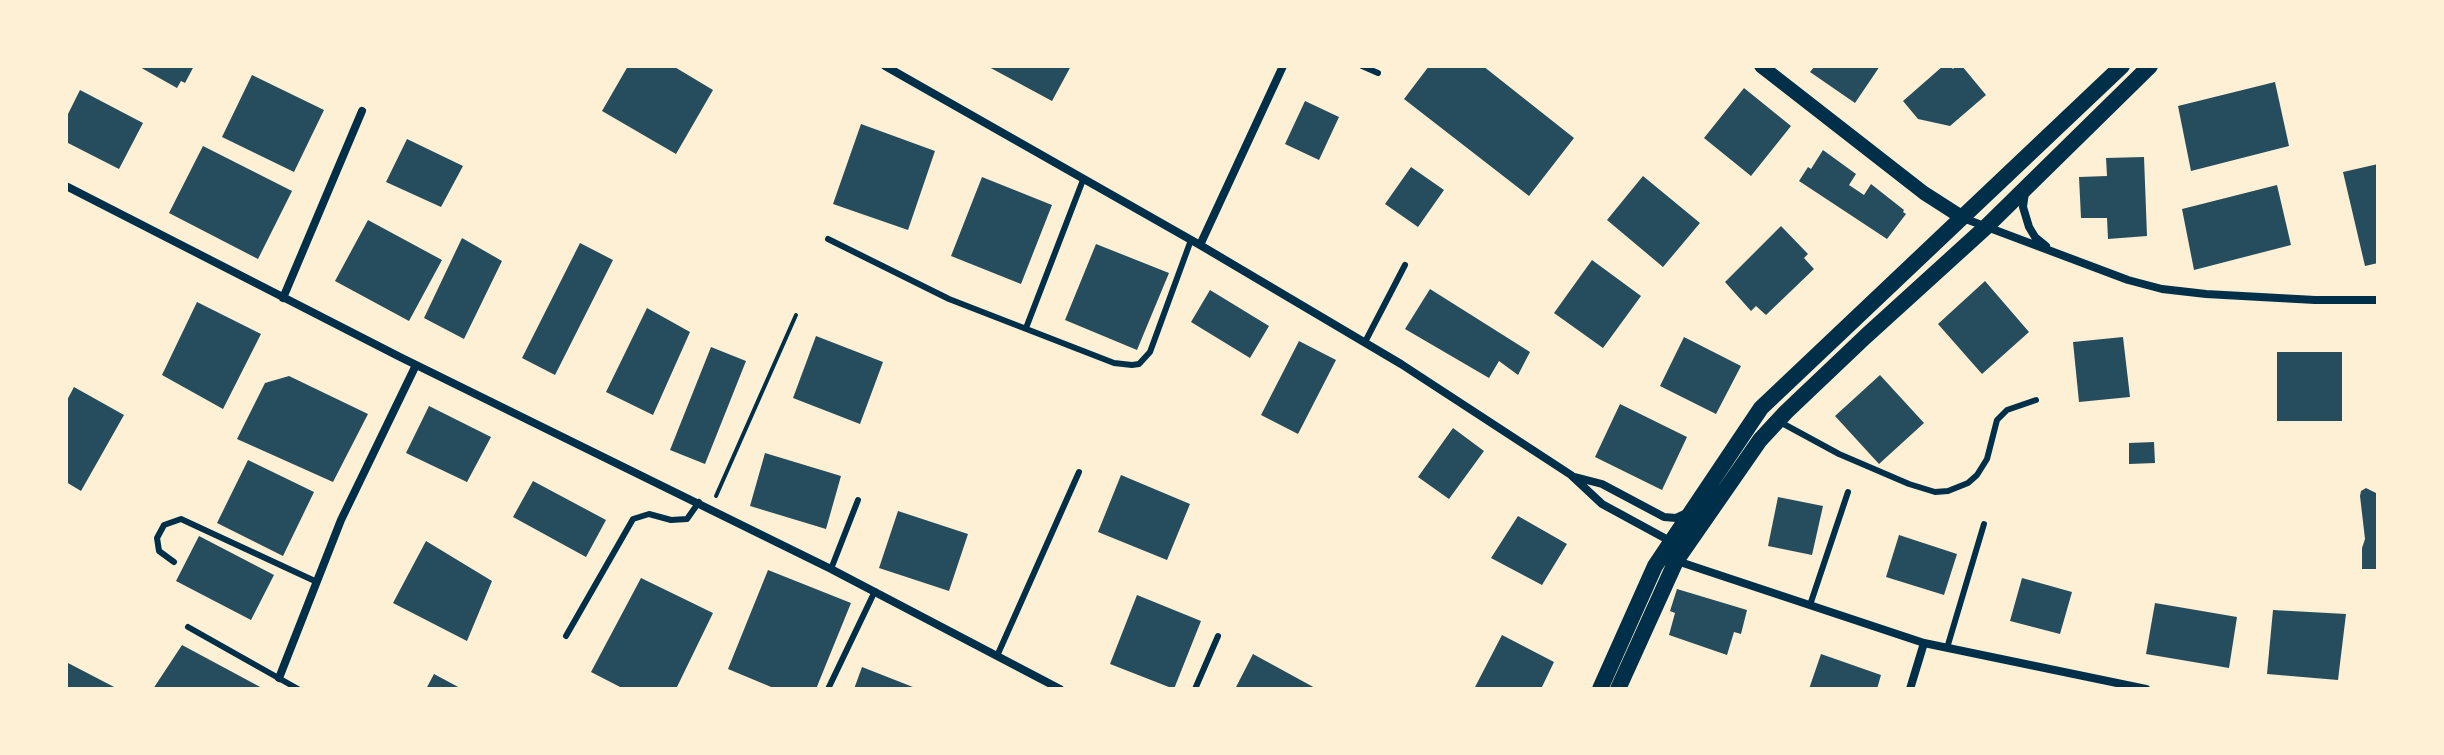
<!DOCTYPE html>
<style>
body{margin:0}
#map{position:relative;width:2444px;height:755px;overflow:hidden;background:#fdf0d5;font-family:Helvetica,sans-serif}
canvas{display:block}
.frame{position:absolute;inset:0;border:68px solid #fdf0d5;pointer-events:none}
</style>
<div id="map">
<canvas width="2444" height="755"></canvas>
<div class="frame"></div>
</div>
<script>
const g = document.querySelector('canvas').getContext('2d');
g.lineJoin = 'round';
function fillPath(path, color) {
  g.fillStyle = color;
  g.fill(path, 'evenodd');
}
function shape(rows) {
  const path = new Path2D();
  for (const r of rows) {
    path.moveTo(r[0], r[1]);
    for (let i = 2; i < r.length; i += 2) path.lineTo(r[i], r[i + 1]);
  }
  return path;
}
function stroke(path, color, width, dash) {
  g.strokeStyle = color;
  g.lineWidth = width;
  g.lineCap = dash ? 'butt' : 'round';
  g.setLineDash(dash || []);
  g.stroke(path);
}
fillPath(shape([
 [138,66,194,66,185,83,181,81,177,88],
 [628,66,673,66,713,90,676,154,602,111],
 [987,66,1071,66,1052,101],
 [1429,66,1483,66,1574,138,1529,196,1404,99],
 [1815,66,1880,66,1855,103,1810,72],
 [1943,66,1950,66,1953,69,1956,66,1962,66,1986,95,1950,126,1918,119,1903,101],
 [252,75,324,110,294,172,222,137],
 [2275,82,2289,146,2191,171,2178,106],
 [1744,88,1791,126,1751,176,1704,138],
 [80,90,143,123,119,169,66,142,66,118],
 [1305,101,1339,117,1319,160,1285,144],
 [861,124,935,151,908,230,833,204],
 [407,139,463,166,441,207,386,182],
 [203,146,292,191,258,259,169,213],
 [1823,150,1856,174,1849,185,1864,195,1871,184,1904,210,1903,212,1906,214,1887,239,1799,181,1808,167,1811,169],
 [2144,157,2147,236,2108,239,2107,218,2081,218,2079,177,2107,176,2106,158],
 [2378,164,2378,263,2365,266,2343,172],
 [1411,167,1444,190,1418,227,1385,204],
 [1643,176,1700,223,1663,267,1607,220],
 [982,177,1052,205,1021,284,951,256],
 [2277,185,2291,245,2194,270,2182,209],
 [368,220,442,260,409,321,335,281],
 [1781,226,1808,254,1804,258,1814,269,1766,315,1756,306,1751,311,1725,282],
 [462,238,502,261,464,339,424,318],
 [580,243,613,260,555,375,522,358],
 [1096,244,1169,273,1137,350,1065,320],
 [1592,260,1641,296,1603,348,1554,313],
 [1985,281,2029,332,1982,374,1938,324],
 [1430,289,1530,352,1518,375,1499,361,1489,378,1405,329],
 [1210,290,1269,326,1250,358,1191,322],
 [197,302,261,334,223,409,162,375],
 [647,308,690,332,653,415,606,392],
 [816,336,883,362,860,424,793,398],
 [1684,337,1741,366,1716,414,1660,386],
 [2123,337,2130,397,2079,402,2073,342],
 [1299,341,1336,360,1298,434,1261,415],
 [711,347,746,361,705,464,670,450],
 [2277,352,2342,352,2342,421,2277,421],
 [1880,375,1924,423,1879,464,1835,416],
 [289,376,368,414,333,482,237,439,265,383],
 [74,387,124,415,81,491,66,482,66,402],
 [1620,404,1687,437,1662,490,1595,457],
 [429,406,491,437,467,482,406,453],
 [1453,428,1484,451,1449,499,1418,477],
 [2154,442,2155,463,2129,464,2129,443],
 [765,453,841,476,826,529,750,506],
 [248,460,314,492,283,556,217,523],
 [1121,475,1190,504,1167,560,1098,532],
 [533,481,606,520,586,557,513,517],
 [2366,488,2378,494,2378,569,2362,569,2362,548,2365,539,2360,496,2361,491],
 [1778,497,1823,506,1812,555,1768,546],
 [898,511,968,534,949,591,879,568],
 [1518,516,1567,544,1542,585,1491,558],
 [1899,535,1957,554,1944,595,1886,577],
 [199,536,274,575,251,620,176,581],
 [426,541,492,581,467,641,393,603],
 [768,570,851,603,816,689,776,689,728,669],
 [641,578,713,613,676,689,624,689,591,672],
 [2022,578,2072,592,2060,634,2010,621],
 [1677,589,1747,610,1741,634,1734,632,1727,655,1669,635,1675,613,1670,611],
 [1137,595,1201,621,1174,689,1110,664],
 [2155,603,2237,617,2229,668,2146,654],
 [2273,610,2346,614,2338,680,2267,674],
 [1502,635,1554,662,1541,689,1474,689],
 [182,645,264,689,153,689],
 [1253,654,1317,689,1235,689],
 [1821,654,1881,675,1877,689,1809,689],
 [68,663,118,689,66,689],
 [862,667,918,689,854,689],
 [434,674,462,689,426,689]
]), '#264d5e');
stroke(shape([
 [716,496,796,315]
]), '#003049', 4);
stroke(shape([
 [1362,66,1378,73],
 [828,239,949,299,1114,363,1132,365,1139,364,1150,352,1191,240],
 [1026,328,1083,180],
 [1365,342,1405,265],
 [1780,422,1839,454,1909,484,1935,492,1948,491,1968,483,1977,475,1987,459,1997,420,2007,410,2036,400],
 [174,562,159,551,157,538,164,525,181,519,317,582],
 [831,569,858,500],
 [1810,605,1848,492],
 [188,627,298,689],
 [566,636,633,519,649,514,671,520,687,519,699,502],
 [1947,648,1984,524],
 [997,656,1079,472],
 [828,689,875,591],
 [1195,689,1218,636]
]), '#003049', 6);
stroke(shape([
 [885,66,1200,245,1401,364,1571,475,1602,504,1670,541,1671,545],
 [66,186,400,357,831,569,1060,689],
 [2025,192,2023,207,2029,227,2035,237,2046,246],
 [1963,218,2128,280,2162,289,2206,294,2315,300,2378,300],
 [1200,245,1283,66],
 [283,298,362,111],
 [1575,477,1602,484,1664,517,1676,518,1687,513],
 [1677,561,1924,643,2146,689],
 [279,678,341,520,416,365],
 [1910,689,1924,643]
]), '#003049', 8);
stroke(shape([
 [1761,66,1924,193,1963,218]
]), '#003049', 14);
stroke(shape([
 [1600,689,1655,566,1761,408,2122,66],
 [1618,689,1676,561,1760,440,1786,412,1866,336,1986,227,2150,66]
]), '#003049', 16);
</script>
